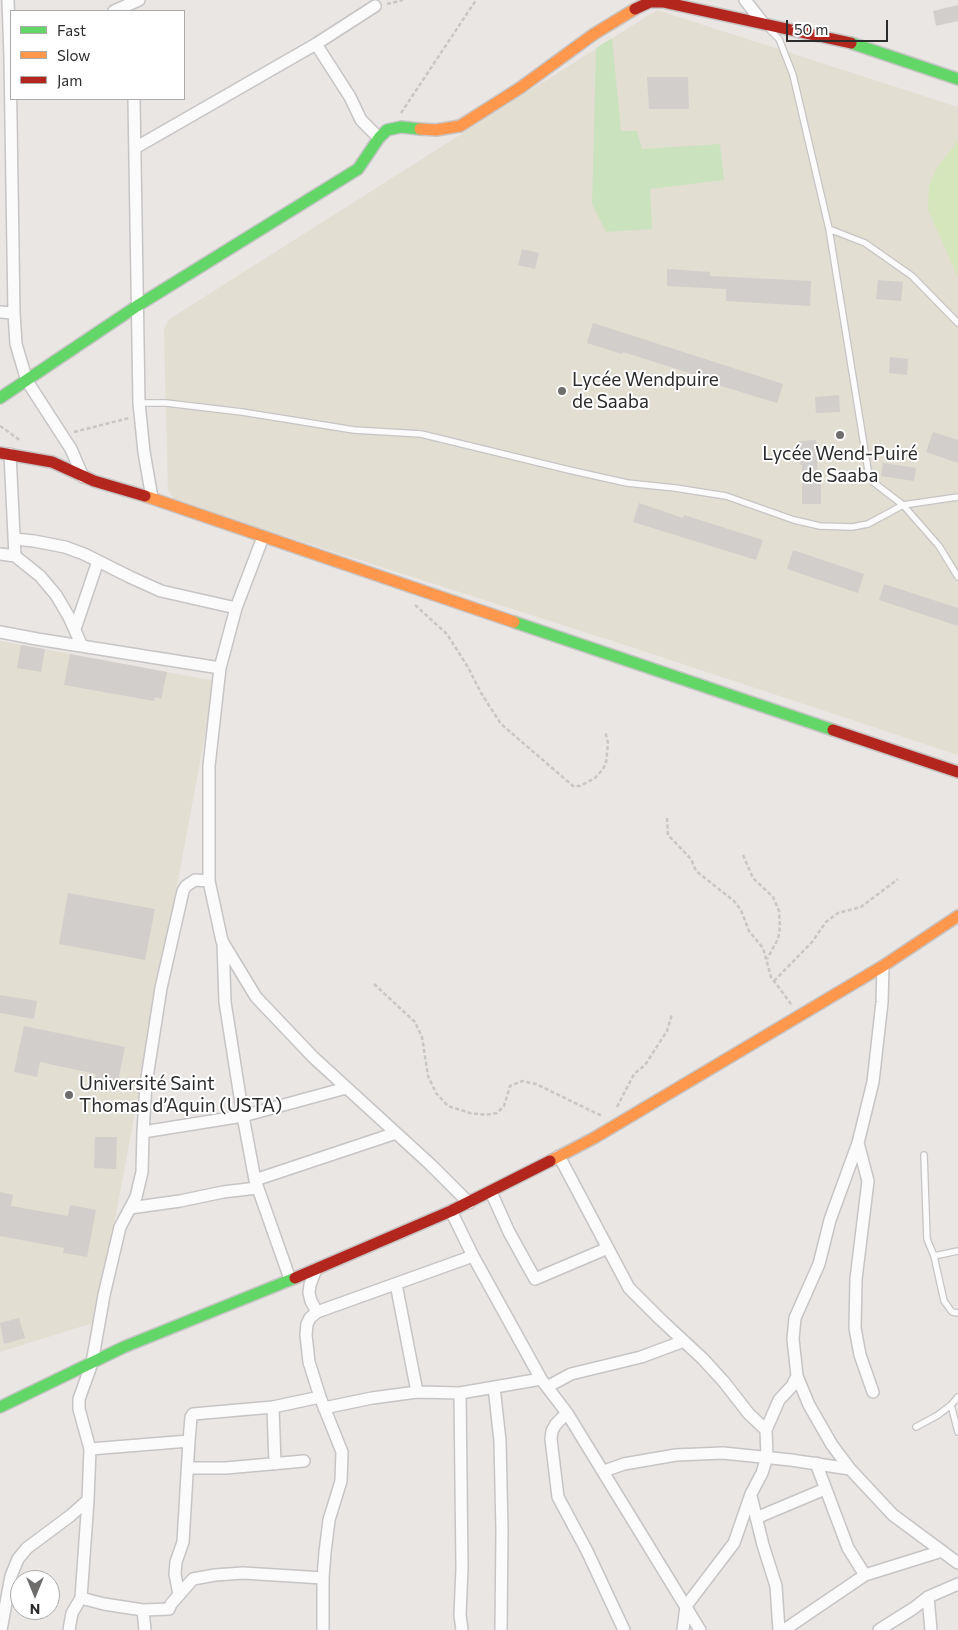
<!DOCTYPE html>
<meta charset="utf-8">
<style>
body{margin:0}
#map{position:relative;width:958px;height:1630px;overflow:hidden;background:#e9e6e3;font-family:Commissioner,sans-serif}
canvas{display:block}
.legend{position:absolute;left:10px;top:10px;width:175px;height:90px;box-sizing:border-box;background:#fff;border:1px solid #ababab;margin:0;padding:6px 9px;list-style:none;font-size:15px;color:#2c2c2c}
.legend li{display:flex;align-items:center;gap:10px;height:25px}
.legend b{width:25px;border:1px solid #ababab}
.north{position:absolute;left:10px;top:1570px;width:50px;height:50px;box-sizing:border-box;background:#fff;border:1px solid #ababab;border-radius:50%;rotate:180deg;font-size:14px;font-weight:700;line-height:20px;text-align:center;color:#2c2c2c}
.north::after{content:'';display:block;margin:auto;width:18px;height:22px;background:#6e6d6c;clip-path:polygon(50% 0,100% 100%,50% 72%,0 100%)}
.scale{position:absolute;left:786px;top:20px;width:102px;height:22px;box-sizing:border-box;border:2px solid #2c2c2c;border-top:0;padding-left:6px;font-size:15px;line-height:18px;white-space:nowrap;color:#2c2c2c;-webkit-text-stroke:4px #fff;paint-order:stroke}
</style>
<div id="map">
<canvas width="958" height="1630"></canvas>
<ul class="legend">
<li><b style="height:6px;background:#63d668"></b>Fast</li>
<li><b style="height:6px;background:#ff974d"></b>Slow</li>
<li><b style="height:6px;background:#b3261e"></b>Jam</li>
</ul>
<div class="north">N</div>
<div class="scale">50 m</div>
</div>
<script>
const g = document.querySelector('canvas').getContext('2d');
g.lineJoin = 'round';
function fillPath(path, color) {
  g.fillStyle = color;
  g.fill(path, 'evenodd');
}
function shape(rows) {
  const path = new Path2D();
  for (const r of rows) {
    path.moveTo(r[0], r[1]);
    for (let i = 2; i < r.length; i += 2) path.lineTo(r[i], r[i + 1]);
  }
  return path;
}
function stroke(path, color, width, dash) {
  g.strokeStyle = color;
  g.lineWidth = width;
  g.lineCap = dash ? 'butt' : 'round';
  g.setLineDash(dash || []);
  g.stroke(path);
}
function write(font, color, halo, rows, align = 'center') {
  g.font = font + ' Commissioner,sans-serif';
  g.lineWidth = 4;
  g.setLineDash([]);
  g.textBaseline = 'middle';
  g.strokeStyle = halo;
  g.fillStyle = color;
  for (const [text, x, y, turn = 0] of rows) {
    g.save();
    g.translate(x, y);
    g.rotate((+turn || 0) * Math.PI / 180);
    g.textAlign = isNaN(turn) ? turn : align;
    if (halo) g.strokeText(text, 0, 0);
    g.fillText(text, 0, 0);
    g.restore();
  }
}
fillPath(shape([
 [657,10,958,107,958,755,628,646,175,501,168,490,164,330,168,320],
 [0,641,215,681,96,1322,0,1352]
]), '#e3ded2');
fillPath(shape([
 [612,38,621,131,637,131,642,149,720,144,724,180,650,189,652,229,606,232,592,204,596,48]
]), '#cbe2bf');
fillPath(shape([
 [958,141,958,277,928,210,929,185,938,166]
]), '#d5e5bc');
fillPath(shape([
 [958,5,958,21,936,26,933,11],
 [647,77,688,77,689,109,649,109],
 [522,249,539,253,535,269,518,265],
 [667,269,710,272,710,276,811,281,810,306,726,301,726,289,667,286],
 [878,280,903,282,901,301,876,299],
 [593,323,783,384,777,403,698,379,699,376,623,352,622,354,587,343],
 [890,357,908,359,907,375,889,373],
 [839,395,840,412,816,413,815,397],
 [933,432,958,440,958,463,926,452],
 [816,440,818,480,821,480,821,504,802,504,802,465,800,465,799,441],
 [883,463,916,468,914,481,881,476],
 [639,503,683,518,684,515,763,540,756,560,633,522],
 [793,550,864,574,858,593,787,569],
 [884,584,958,608,958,626,879,600],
 [21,645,45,649,41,672,17,668],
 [70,654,167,672,161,699,155,697,154,701,64,685],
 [68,893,155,909,145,960,59,944],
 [0,995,37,1001,34,1019,0,1013],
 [24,1026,125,1047,116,1091,93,1087,96,1074,40,1062,37,1077,14,1072],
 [95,1137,117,1137,116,1169,94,1168],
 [0,1192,13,1195,11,1206,68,1216,70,1205,96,1210,87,1257,63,1253,64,1248,0,1236],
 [19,1318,25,1338,4,1344,0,1323]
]), '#d1cecc');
const lane = shape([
 [770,30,779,39,793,75,829,229,868,470,873,482,903,505,939,546,958,577],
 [829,229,865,243,912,276,958,323],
 [139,403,166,403,242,412,354,430,421,434,569,470,627,483,675,488,726,496,794,520,820,526,852,527,868,524,903,505,958,497],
 [924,1155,927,1239,934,1256,944,1301,952,1312,958,1313],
 [934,1256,958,1251],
 [951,1405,958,1432],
 [916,1427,938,1415,951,1405,958,1397]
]);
const street = shape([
 [8,0,10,57,14,313,16,344,27,381,71,449,83,477],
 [745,0,763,23],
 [114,11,139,0],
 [316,44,350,97,361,120,379,138],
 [134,99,139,403,144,452,152,498],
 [135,148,316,44,375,6],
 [0,312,14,313],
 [10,454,15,556,40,576,56,595,69,617,82,646],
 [263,537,236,608,220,668,209,766,209,881,222,941,256,997,313,1057,431,1165,469,1203],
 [14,539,34,541,65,547,84,554,130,577,161,591,236,608],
 [0,554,15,556],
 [75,629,98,561],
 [0,632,37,639,220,668],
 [223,942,225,1002,243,1116,255,1180,290,1279],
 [143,1132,243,1116,346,1088],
 [858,1143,868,1181,856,1279,855,1328,860,1355,873,1392],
 [559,1156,629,1288,660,1319,703,1359,724,1382,749,1414,766,1430],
 [255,1180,396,1133],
 [491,1192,509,1232,535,1279,608,1248],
 [130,1208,180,1201,223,1192,257,1188],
 [451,1211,473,1256,541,1379,567,1413,700,1630],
 [316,1269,310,1285,309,1293,311,1301,317,1312,310,1318,307,1324,306,1335,309,1362,320,1397,342,1452,341,1481,329,1520,325,1552,323,1578,323,1630],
 [396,1284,417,1392],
 [317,1312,473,1256],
 [494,1387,500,1441,502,1530,501,1630],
 [547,1387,571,1374,641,1357,684,1341],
 [460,1393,462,1568,460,1615,462,1630],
 [324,1408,372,1398,417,1392,460,1393,541,1379],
 [567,1413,556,1424,552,1431,551,1439,558,1497,587,1551,624,1630],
 [189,1441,191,1417,193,1414,273,1407],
 [90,1449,189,1441,183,1542,176,1562,175,1574,179,1595],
 [816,1463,848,1548,865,1575],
 [275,1464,273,1407,320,1397],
 [188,1468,226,1468,304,1461],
 [850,1469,832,1445,809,1405,797,1376,793,1339,795,1318,819,1264,830,1220,858,1143,873,1082,882,1002,883,966],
 [604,1471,624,1464,676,1455,723,1453,791,1460,850,1469,893,1515,958,1563],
 [751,1496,763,1545,776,1586,779,1630],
 [756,1518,825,1489],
 [928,1597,931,1630],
 [81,1598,104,1604,143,1610,145,1630],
 [143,1610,169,1609,171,1604,193,1579,215,1575,243,1573,323,1578],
 [1,1630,11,1576,18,1559,27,1548,70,1516,88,1500],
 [69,1630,72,1613,81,1598,88,1500,90,1449,79,1409,79,1399,92,1363,104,1295,120,1227,136,1197,142,1172,143,1132,146,1084,161,988,183,891,186,886,195,880,209,881],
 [683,1630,686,1606,734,1543,751,1494,762,1473,767,1457,766,1430,779,1400,792,1386,797,1376],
 [784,1630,865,1575,942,1551],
 [879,1630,914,1608,928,1597,958,1584]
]);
const fast = shape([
 [851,43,958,79],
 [0,398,137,306,358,169,379,138,387,130,401,127,420,129],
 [514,622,833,730],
 [0,1407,124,1347,295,1278]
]);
const slow = shape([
 [420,129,436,130,460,126,520,88,594,34,635,9],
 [145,496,514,622],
 [550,1161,594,1138,883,966,958,916]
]);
const jam = shape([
 [635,9,650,2,663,2,851,43],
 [0,453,52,462,94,481,145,496],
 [833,730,958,772],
 [295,1278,451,1211,550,1161]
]);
stroke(lane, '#c6c4c5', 8);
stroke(street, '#c6c4c5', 14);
stroke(fast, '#c6c4c5', 14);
stroke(slow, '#c6c4c5', 14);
stroke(jam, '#c6c4c5', 14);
stroke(shape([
 [387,4,403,0],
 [401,113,476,0],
 [0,426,21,441],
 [74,432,129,418],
 [415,605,447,634,469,669,481,693,501,724,573,786,580,786,595,778,603,769,606,763,608,743,605,731],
 [667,818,668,835,691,859,696,871,734,901,741,910,749,931,763,948,771,977,791,1004],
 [743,855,753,878,773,897,779,911,780,927,778,939,767,959],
 [774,981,812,942,826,922,838,913,861,907,898,879],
 [374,984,415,1022,422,1037,428,1076,436,1093,448,1106,470,1113,486,1115,497,1113,504,1106,510,1086,522,1081,536,1084,602,1116],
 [617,1107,634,1074,645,1065,667,1031,672,1014]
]), '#c7c7c6', 2.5, [4, 2.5]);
stroke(lane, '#fcfbfb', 5.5);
stroke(street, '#fcfbfb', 11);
stroke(fast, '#63d668', 11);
stroke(slow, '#ff974d', 11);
stroke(jam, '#b3261e', 11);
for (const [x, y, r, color] of [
 [562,391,5,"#6e6d6c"],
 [840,435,5,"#6e6d6c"],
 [69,1095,5,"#6e6d6c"]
]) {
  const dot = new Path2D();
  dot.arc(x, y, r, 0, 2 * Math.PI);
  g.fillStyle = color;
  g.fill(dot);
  stroke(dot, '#fff', 2);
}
write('19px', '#2c2c2c', '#fff', [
 ["Lycée Wendpuire",572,380],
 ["de Saaba",572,402],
 ["Lycée Wend-Puiré",840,454,"center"],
 ["de Saaba",840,476,"center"],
 ["Université Saint",79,1084],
 ["Thomas d’Aquin (USTA)",79,1106]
], 'left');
</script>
